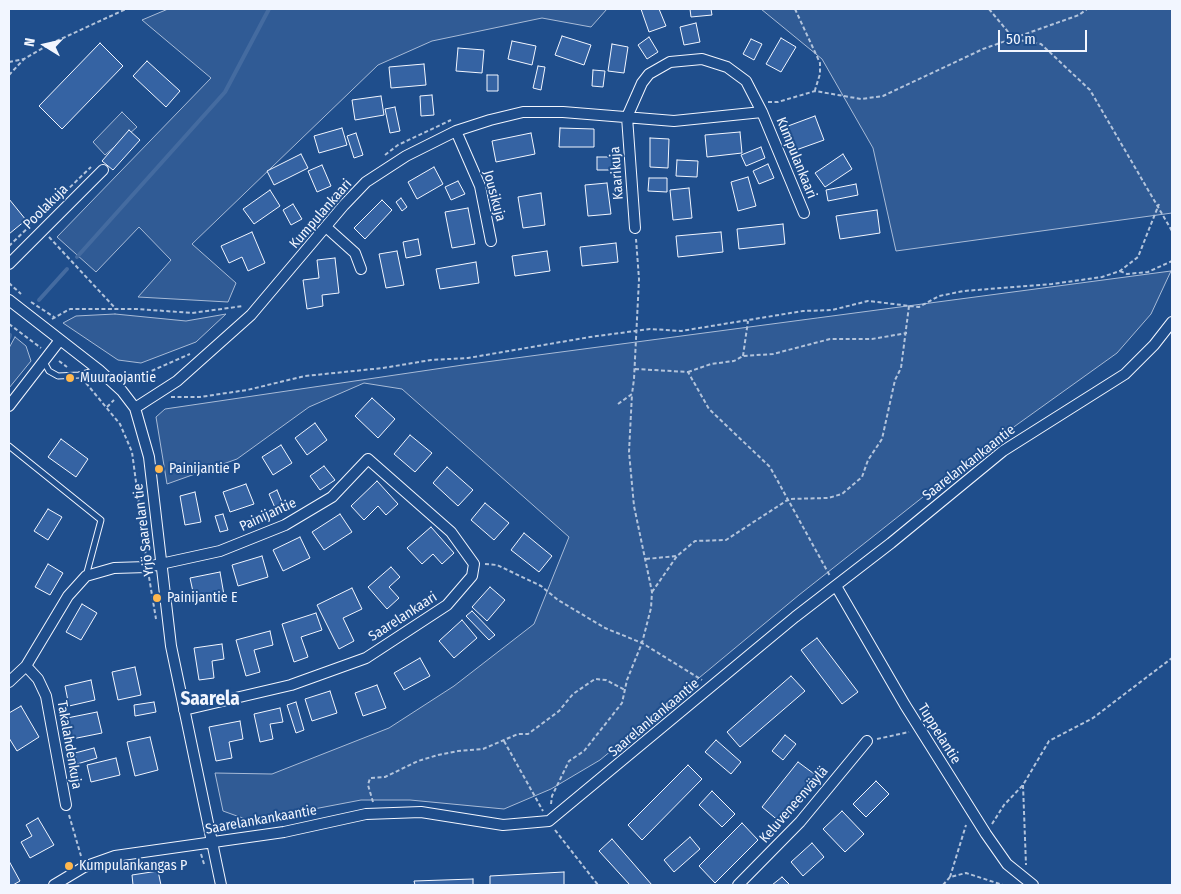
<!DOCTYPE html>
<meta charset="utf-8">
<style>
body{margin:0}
#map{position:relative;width:1181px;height:894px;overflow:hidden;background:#1f4e8c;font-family:"Fira Sans Condensed",sans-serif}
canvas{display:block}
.frame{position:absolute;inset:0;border:10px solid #f2f6ff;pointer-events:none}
.north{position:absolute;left:20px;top:20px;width:50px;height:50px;-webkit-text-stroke:4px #1f4e8c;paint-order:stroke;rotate:280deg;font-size:14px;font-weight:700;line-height:20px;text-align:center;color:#f2f6ff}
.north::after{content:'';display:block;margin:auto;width:18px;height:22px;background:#f2f6ff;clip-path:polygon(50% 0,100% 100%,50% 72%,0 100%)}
.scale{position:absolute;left:998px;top:30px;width:89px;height:22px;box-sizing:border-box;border:2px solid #f2f6ff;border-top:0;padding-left:6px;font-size:15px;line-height:18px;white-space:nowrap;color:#f2f6ff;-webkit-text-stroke:4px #1f4e8c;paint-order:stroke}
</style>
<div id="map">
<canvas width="1181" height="894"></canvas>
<div class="frame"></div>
<div class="north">N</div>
<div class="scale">50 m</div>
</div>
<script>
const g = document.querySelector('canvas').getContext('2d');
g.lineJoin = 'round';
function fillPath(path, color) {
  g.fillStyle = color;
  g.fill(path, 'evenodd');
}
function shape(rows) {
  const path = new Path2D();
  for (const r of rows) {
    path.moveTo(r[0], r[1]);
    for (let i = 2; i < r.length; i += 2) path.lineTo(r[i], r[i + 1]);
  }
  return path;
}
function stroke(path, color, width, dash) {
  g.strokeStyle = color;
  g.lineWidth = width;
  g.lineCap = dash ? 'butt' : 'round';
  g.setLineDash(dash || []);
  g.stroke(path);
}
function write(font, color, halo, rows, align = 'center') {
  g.font = font + ' "Fira Sans Condensed",sans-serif';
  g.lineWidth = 4;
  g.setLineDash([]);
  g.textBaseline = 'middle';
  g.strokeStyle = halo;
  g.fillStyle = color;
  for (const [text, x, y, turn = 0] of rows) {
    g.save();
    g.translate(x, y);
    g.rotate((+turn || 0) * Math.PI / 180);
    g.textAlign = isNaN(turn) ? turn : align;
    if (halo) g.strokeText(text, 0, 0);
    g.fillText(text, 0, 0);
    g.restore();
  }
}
const built = shape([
 [168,9,607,9,591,27,542,18,432,41,378,65,192,244,236,283,228,302,138,297,171,260,139,227,96,272,57,237,211,78,142,20,168,9],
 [761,9,1172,9,1172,213,896,251,873,148,822,59,761,9],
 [122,112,137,127,105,155,93,142,122,112],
 [1171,271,1151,314,1117,353,990,444,799,595,600,760,551,789,504,809,410,800,361,800,251,821,223,811,215,773,272,774,389,728,454,686,534,624,569,537,402,389,364,383,309,407,237,459,167,484,156,417,165,409,463,365,1171,271],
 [115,314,186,321,226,314,196,342,141,363,118,360,63,323,76,316,115,314],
 [15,337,26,346,31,361,9,388,9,348,15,337]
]);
fillPath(built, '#305b95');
stroke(built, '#a8bbd7', 1);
stroke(shape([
 [77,257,225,92,269,9],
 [39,300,67,269],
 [9,338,10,335]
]), '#446ba0', 4);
const building = shape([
 [641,9,659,9,666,26,649,32,641,9],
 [690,9,711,9,712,15,691,17,690,9],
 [696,23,700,42,684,45,680,27,696,23],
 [562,36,591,45,584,65,555,55,562,36],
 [649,37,658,52,647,59,638,45,649,37],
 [781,38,796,47,781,72,766,64,781,38],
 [751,39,762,44,754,60,743,54,751,39],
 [512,41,536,46,532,65,508,59,512,41],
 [100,43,123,66,62,129,39,106,100,43],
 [612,44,628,47,624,73,608,71,612,44],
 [458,48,484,50,482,73,456,71,458,48],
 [147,61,180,91,166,107,133,76,147,61],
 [424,64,426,85,391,88,389,67,424,64],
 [538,66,545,67,541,90,533,88,538,66],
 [593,70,605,71,603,87,592,86,593,70],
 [487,75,498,75,498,91,487,91,487,75],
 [432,95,434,115,421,116,420,96,432,95],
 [381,96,384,115,355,120,352,100,381,96],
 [395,107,400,131,390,133,385,109,395,107],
 [815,116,824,140,796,150,788,126,815,116],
 [342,128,347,145,319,153,314,136,342,128],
 [560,128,594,129,594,147,559,147,560,128],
 [129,130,140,140,113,170,102,161,129,130],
 [740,132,742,153,707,157,705,135,740,132],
 [356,133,363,155,354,158,347,136,356,133],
 [531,133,535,154,496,162,492,141,531,133],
 [650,138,669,139,668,168,650,167,650,138],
 [761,147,765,158,746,166,741,155,761,147],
 [301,154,308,168,274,185,267,171,301,154],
 [843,154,852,169,825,187,815,173,843,154],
 [597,157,614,157,614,170,597,170,597,157],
 [677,160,698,161,697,177,676,176,677,160],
 [768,164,774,178,759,184,753,171,768,164],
 [322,165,331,186,317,192,308,171,322,165],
 [434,167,443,184,417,199,408,182,434,167],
 [748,177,756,206,738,211,731,182,748,177],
 [649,178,667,178,667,192,648,191,649,178],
 [458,181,465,194,451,200,445,187,458,181],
 [607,183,611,214,588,216,585,185,607,183],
 [856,184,858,195,828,201,826,190,856,184],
 [689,188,692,218,673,220,670,190,689,188],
 [270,190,280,206,254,224,243,209,270,190],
 [541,193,545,225,523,228,518,197,541,193],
 [401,198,407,207,402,211,396,202,401,198],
 [9,199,26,220,9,234,9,199],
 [382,200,392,210,365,239,354,228,382,200],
 [293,204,302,219,291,225,283,210,293,204],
 [468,208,475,244,452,248,445,212,468,208],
 [877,210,880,233,840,239,836,216,877,210],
 [783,224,785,244,739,249,737,229,783,224],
 [252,232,265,263,248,271,242,257,229,263,221,246,252,232],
 [721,232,723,252,678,257,676,236,721,232],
 [418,239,421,255,406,258,403,242,418,239],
 [616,243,618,262,582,266,580,247,616,243],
 [397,251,404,285,386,288,379,254,397,251],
 [547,251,550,271,515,276,512,256,547,251],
 [335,258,339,293,322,295,323,306,307,309,303,280,319,278,317,260,335,258],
 [476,262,479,283,440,289,436,269,476,262],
 [372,398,395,419,378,438,355,416,372,398],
 [315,423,327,440,307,455,295,438,315,423],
 [410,435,432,453,415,472,394,454,410,435],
 [61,439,88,459,76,477,48,457,61,439],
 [281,445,292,463,273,475,262,457,281,445],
 [324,466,335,480,320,490,310,476,324,466],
 [447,467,473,490,458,506,433,483,447,467],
 [377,481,398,504,386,515,378,506,364,520,351,506,377,481],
 [246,484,254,504,230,512,223,492,246,484],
 [277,490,284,507,276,510,269,494,277,490],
 [195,492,201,522,185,525,180,496,195,492],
 [485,503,509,523,494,540,471,520,485,503],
 [48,509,62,517,48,540,34,531,48,509],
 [223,514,228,530,220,532,215,516,223,514],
 [340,514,352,532,324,550,312,532,340,514],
 [431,527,454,553,442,564,433,554,422,564,407,548,431,527],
 [524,533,552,556,539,572,511,550,524,533],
 [300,537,310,558,283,571,273,550,300,537],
 [262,556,268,577,238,586,232,565,262,556],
 [48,564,63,573,50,595,35,587,48,564],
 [391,567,400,577,389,587,399,598,387,609,368,587,391,567],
 [220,572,224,595,195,601,190,578,220,572],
 [490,587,505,600,487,621,472,607,490,587],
 [352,588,362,609,343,618,354,641,339,649,317,605,352,588],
 [82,604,97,613,81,640,66,632,82,604],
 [472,611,495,635,489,640,466,616,472,611],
 [316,613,322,630,301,637,308,657,294,662,282,624,316,613],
 [462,620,477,638,454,658,439,641,462,620],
 [270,631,273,645,254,650,260,672,246,676,236,640,270,631],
 [817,638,858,692,842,704,801,650,817,638],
 [222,644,224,659,212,661,214,678,199,680,194,648,222,644],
 [420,658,430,676,404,690,394,673,420,658],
 [135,667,141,695,118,700,112,672,135,667],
 [791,676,805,691,740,747,727,732,791,676],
 [91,680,95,700,69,706,65,686,91,680],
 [377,685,386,708,363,716,355,693,377,685],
 [330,691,337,713,312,721,305,699,330,691],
 [154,702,156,712,135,716,134,705,154,702],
 [296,702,304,730,296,733,287,705,296,702],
 [21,706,39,737,17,751,9,738,9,713,21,706],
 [280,708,283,722,270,724,273,739,260,742,254,714,280,708],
 [97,712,102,733,72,739,67,718,97,712],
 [240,721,243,739,229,742,232,758,216,761,209,727,240,721],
 [785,735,796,744,783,760,772,751,785,735],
 [150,737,158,770,135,776,127,742,150,737],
 [716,740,741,762,731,774,705,752,716,740],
 [94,748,97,758,77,764,75,753,94,748],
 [116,758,120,775,91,782,87,765,116,758],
 [798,762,817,776,780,822,762,807,798,762],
 [688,765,702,779,642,840,628,825,688,765],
 [876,781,889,794,866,817,853,804,876,781],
 [712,791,735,814,722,827,699,805,712,791],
 [842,811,864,834,845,852,823,829,842,811],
 [38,818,54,845,30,858,21,842,32,836,26,825,38,818],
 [742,823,758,840,715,883,699,866,742,823],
 [690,837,700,849,674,872,664,860,690,837],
 [612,839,652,885,630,885,599,851,612,839],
 [812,843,824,857,803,876,791,862,812,843],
 [9,861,20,881,13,885,9,885,9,861],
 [158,871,161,885,133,885,132,875,158,871],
 [564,872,564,885,490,885,490,876,564,872],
 [782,877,790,885,772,885,782,877],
 [473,879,473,885,415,885,414,881,473,879]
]);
fillPath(building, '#3563a3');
stroke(building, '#f2f6ff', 1);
const lane = shape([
 [44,362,49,371,58,376,79,375,98,370],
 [9,446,101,520,86,576]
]);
const street = shape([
 [456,131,480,186,491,241],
 [326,227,355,253,361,269],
 [635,228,627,117,642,83,649,74,670,62,702,59,727,67,746,81,762,112],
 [9,264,103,170],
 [9,300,99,370,122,391,135,408,149,457,171,646,221,885],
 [9,406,60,340],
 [135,408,177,381,251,315,344,205,366,182,406,156,456,131,490,120,523,112,563,112,674,121,762,112,804,213],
 [836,586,905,705,986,834,1007,864,1033,885],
 [26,666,38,679,46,696,66,805],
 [9,682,26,666,68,596,86,576,114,568,147,567,220,551,285,525,332,497,368,459,451,532,474,564,472,576,447,605,366,658,291,685,184,710],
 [54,885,84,867,115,856,284,832,366,814,421,812,503,825,549,821,795,617,891,543,1003,451,1125,374,1154,345,1172,322],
 [738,885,800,822,867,741]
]);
stroke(lane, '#f2f6ff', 7);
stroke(street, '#f2f6ff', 12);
stroke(shape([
 [795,9,820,63,820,74,815,90],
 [989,9,1014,39,1041,44,1090,90,1172,231],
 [9,62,24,59,50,44,126,9],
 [9,75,24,59],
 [768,102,778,102,815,91,861,99,883,96,983,49,1079,15,1087,9],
 [385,155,398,145,451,120],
 [49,237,116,309],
 [9,246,91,167],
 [1120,271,1127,274,1148,272,1172,261],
 [9,283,21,294],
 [31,302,54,317],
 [52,319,70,309,138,309,192,313,243,306],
 [9,324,41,348],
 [743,356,748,321],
 [59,361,67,367],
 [635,369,688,372,709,409,770,467,830,576],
 [688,372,711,364,734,361,743,356,773,354,830,339,872,339,907,333],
 [86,383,120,424,132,452,146,557],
 [129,383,133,379,190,354],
 [171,397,200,397,247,390,305,376,383,368,431,360,468,358,590,337,650,329,681,331,803,311,832,310,868,301,919,307,939,296,964,291,1052,284,1102,277,1120,271,1138,257,1159,204],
 [618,404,632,394,634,379,639,279,636,239],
 [107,407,114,400],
 [646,559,677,556],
 [485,564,497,565,541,586,558,600,605,628,642,643,702,680],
 [149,577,156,619],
 [652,592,677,556,695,541,726,540,789,499,828,498,842,494,862,477,868,460,882,439,895,380,901,368,909,306],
 [877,739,909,732],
 [504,741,543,811],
 [1023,785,1026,865],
 [373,802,368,785,370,778,385,777,418,761,438,755,458,751,483,749,518,734,528,734,559,711,573,694,595,679,606,680,625,690],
 [551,804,552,796,569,761,584,751,622,703,627,680,642,643,651,608,652,592,634,506,629,452,632,394],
 [69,815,81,856],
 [992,824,1004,805,1023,785,1049,741,1093,718,1172,658],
 [555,830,598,885],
 [201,854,204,864],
 [950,877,966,825],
 [943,885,950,877,966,873,1003,885]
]), '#b3c4dc', 2, [4, 2.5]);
stroke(lane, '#1f4e8c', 5);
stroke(street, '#1f4e8c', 10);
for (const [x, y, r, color] of [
 [70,378,5,"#ffb74d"],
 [159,469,5,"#ffb74d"],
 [157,598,5,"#ffb74d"],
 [69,866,5,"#ffb74d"]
]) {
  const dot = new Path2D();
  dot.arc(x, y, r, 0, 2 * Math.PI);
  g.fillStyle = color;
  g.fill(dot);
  stroke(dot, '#1f4e8c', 2);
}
write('14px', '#f2f6ff', '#1f4e8c', [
 ["Kumpulankaari",796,158,68],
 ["Kaarikuja",617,173,-94],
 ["Jousikuja",494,196,75],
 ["Poolakuja",46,207,-45],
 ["Kumpulankaari",321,214,-49],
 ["Saarelankankaantie",969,463,-38],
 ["Painijantie",268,515,-25],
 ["Yrjö Saarelan tie",144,530,-97],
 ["Saarelankaari",403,617,-33],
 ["Saarelankankaantie",654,718,-40],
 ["Tuppelantie",939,734,58],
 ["Takalahdenkuja",69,745,80],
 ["Keluveneenväylä",794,805,-49],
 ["Saarelankankaantie",261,820,-10]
]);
write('14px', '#f2f6ff', '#1f4e8c', [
 ["Muuraojantie",80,378],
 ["Painijantie P",169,469],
 ["Painijantie E",167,598],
 ["Kumpulankangas P",79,866]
], 'left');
write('bold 19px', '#f2f6ff', '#1f4e8c', [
 ["Saarela",210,700]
]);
</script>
